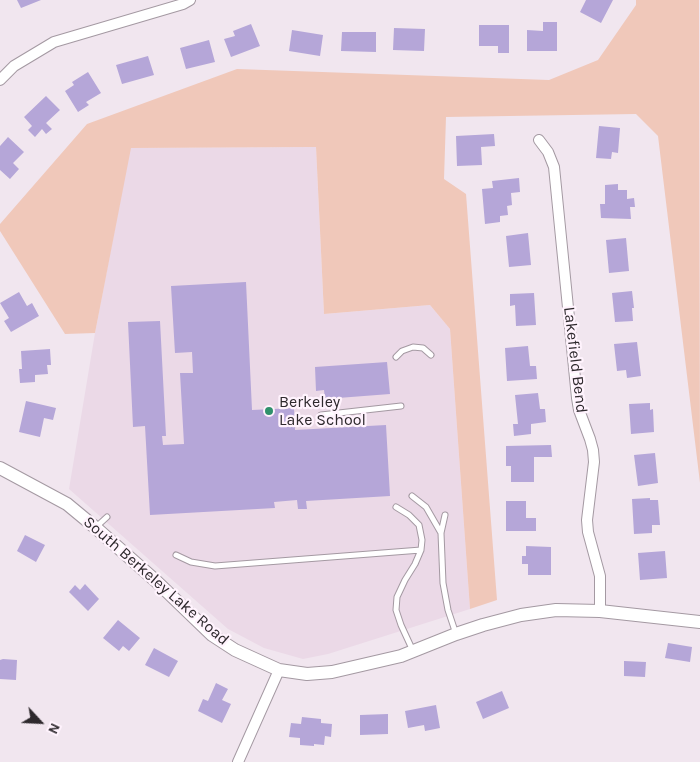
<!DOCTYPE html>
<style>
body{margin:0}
#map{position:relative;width:700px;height:762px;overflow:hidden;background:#f1e6ef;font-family:Karla,sans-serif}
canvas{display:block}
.north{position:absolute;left:15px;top:697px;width:50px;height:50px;-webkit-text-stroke:4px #fff3fd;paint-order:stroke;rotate:115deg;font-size:14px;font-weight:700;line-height:20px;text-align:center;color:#2e292d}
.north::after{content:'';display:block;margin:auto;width:18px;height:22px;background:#2e292d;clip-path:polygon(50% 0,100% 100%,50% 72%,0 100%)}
</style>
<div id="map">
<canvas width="700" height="762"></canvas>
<div class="north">N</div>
</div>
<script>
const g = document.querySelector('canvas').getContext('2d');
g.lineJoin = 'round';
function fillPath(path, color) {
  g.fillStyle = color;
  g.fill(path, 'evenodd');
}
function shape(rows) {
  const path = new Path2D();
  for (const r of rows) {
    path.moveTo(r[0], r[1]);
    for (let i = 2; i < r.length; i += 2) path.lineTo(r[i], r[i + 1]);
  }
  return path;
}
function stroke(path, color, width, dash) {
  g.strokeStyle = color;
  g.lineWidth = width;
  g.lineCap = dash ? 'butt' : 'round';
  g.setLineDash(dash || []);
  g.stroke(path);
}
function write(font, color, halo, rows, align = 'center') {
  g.font = font + ' Karla,sans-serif';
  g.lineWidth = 4.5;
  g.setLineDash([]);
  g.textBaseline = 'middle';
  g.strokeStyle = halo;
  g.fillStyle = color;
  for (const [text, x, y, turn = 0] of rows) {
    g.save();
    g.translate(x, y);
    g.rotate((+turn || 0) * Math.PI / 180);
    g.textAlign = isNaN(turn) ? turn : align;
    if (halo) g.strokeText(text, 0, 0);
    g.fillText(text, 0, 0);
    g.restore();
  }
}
fillPath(shape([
 [316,147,324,314,430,305,450,329,470,609,328,654,303,659,264,648,228,629,69,489,95,333,130,148]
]), '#ebd9e7');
fillPath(shape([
 [636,0,699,0,700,483,658,136,636,114,446,117,444,179,466,194,497,600,470,609,450,329,430,305,324,314,316,147,131,148,95,333,65,334,0,231,0,224,87,124,237,69,549,80,598,60,636,5]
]), '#f0c8ba');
fillPath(shape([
 [17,0,41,0,21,8],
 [586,0,613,0,601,23,580,12],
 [543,22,557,22,557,51,527,51,527,30,543,31],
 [251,24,260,46,231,57,224,39,235,36,233,31],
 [479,25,509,25,509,53,498,53,498,46,479,46],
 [394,28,425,29,424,51,393,50],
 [292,30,323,35,320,56,289,51],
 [342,32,376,32,376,52,341,51],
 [209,40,215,62,186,69,180,48],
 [148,56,154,75,122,84,116,65],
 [88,72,101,93,86,102,89,105,78,112,65,91,74,85,72,82],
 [46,96,60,110,46,123,52,129,46,134,42,129,35,137,28,130,32,126,24,117],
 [599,126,620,128,618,153,612,152,611,159,596,158],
 [494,134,495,146,481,147,482,165,457,166,456,136],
 [8,137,24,152,13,163,19,169,10,179,0,170,0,146],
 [519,178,520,192,511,193,512,205,507,206,508,215,500,216,500,222,485,224,482,189,493,188,492,181],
 [618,184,618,190,627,190,627,199,634,198,635,207,630,207,631,219,601,218,600,204,605,204,605,185],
 [528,233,531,265,509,267,506,236],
 [626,238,629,271,609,273,606,240],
 [246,282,252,410,294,408,295,430,386,425,390,496,306,501,307,509,298,509,297,500,274,502,275,508,150,515,145,426,133,427,128,322,160,321,166,436,162,436,163,445,184,444,180,373,193,373,192,352,175,353,171,286],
 [632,291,634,308,632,308,633,321,615,322,612,293],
 [19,292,27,306,32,303,39,316,11,332,4,321,9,318,0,303],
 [534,293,536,325,516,326,515,305,510,306,510,294],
 [637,342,641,376,627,378,626,370,617,371,614,344],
 [528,346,530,366,536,366,537,379,507,381,505,348],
 [50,349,51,365,47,365,48,374,35,375,35,382,20,383,19,369,22,369,21,351],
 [387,362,390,394,325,399,324,390,316,391,315,367],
 [538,393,540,409,545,409,546,422,531,424,531,434,514,436,513,424,518,424,515,395],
 [26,401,56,408,53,420,44,418,40,437,19,432],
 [650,403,650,410,653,409,654,432,631,434,629,404],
 [551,445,552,457,534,457,534,482,511,482,511,466,506,466,506,446],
 [655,453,658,483,638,486,634,455],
 [650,498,650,500,658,500,660,525,652,525,652,533,634,534,632,499],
 [506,501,526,501,526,518,536,518,536,531,506,531],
 [25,535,45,545,36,562,17,551],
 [526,546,551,547,551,575,528,575,528,564,522,564,522,556,526,556],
 [665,551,667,578,640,580,638,553],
 [85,584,99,599,88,611,69,592,75,585,80,590],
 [118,620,140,638,129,651,123,646,119,651,103,638],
 [668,643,692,647,690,662,665,658],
 [154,648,178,661,169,677,145,665],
 [3,659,17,660,16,680,0,679,0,660],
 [624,661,646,662,645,677,624,676],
 [216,683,228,689,222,700,231,704,222,723,198,711,203,699,208,701],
 [502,691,509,708,483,719,476,702],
 [436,705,440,728,425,731,424,725,408,728,405,711],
 [388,714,388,734,360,735,360,715],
 [302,717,321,719,321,723,332,724,331,737,325,736,324,745,314,744,314,746,300,745,300,738,289,737,291,723,301,724]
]), '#b5a6d8');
const service = shape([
 [396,357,402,351,413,347,423,348,431,355],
 [321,415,401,406],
 [412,496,426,507,441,533],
 [396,507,409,515,419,525,422,540,421,550,415,564,405,580,397,597,396,610,401,625,413,651],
 [445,515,441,533,443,583,448,610,456,634],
 [96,527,107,517],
 [176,555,191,562,215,566,421,550]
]);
const minor = shape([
 [0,80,14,66,54,42,183,4,190,0],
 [539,140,548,152,554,167,577,398,579,410,590,439,593,450,594,462,587,520,588,532,600,576,600,611],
 [238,762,279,670]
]);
const tertiary = shape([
 [0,468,67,504,96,528,156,581,212,635,235,650,279,670,307,674,332,672,401,656,456,634,483,625,521,615,556,610,600,611,700,622]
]);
stroke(service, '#a499a2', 7);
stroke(minor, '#a499a2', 12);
stroke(tertiary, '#a499a2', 14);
stroke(service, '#fff', 5);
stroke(minor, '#fff', 10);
stroke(tertiary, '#fff', 12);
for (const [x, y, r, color] of [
 [269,411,5,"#2f916b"]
]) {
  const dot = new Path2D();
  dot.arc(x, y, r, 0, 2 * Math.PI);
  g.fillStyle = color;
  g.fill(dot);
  stroke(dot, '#fff3fd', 2);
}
write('16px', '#2e292d', '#fff3fd', [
 ["Lakefield Bend",575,360,83],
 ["South Berkeley Lake Road",156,581,41]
]);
write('16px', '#2e292d', '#fff3fd', [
 ["Berkeley",279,402],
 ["Lake School",279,420]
], 'left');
</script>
